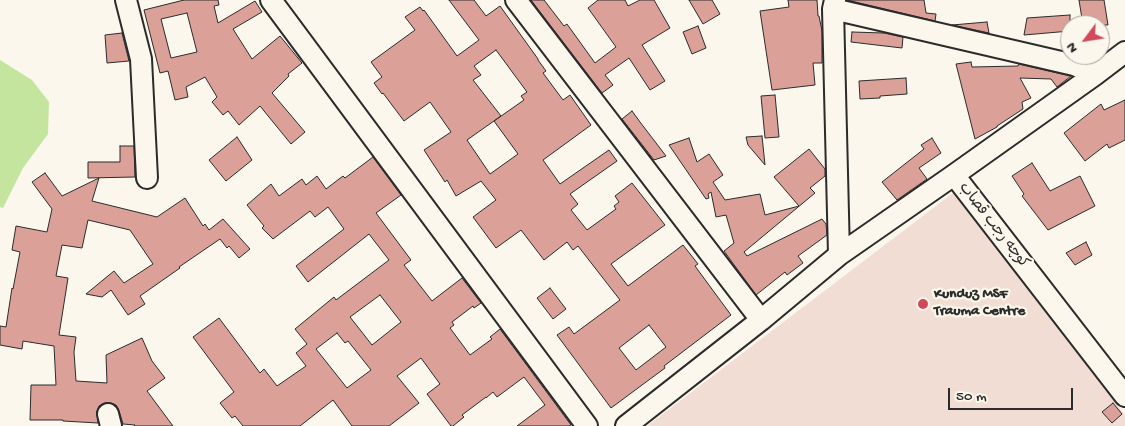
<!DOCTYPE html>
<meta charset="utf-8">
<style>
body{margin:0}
#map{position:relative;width:1125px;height:426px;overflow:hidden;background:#fbf7ec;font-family:"Gochi Hand",sans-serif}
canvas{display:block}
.north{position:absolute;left:1060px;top:15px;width:50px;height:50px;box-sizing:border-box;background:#fbf7ec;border:1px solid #a8a59f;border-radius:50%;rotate:239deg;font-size:14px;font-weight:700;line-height:20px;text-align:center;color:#2b2b2b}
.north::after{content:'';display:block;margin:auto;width:18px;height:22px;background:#d1495b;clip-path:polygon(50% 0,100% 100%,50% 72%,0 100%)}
.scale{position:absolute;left:948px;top:388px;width:125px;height:22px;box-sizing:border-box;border:2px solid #2b2b2b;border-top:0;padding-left:6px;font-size:15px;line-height:18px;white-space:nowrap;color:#2b2b2b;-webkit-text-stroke:4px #fbf7ec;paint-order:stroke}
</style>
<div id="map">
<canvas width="1125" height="426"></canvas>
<div class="north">N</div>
<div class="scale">50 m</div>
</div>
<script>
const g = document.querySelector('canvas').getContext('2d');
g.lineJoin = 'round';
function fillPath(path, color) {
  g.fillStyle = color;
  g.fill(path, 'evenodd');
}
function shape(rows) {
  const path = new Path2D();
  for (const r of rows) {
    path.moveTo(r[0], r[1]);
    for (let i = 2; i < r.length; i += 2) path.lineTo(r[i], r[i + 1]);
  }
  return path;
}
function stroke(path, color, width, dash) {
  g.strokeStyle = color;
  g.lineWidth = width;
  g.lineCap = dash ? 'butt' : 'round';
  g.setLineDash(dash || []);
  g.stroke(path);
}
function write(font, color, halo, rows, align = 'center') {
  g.font = font + ' "Gochi Hand","Playpen Sans Arabic",sans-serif';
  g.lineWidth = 4.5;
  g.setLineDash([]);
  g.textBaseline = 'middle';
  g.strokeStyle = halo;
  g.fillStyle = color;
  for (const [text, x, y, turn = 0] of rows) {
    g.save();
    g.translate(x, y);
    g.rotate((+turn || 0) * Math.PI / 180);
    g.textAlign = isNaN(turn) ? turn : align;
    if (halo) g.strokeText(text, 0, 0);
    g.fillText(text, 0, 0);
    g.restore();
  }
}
fillPath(shape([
 [953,193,1125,415,1125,426,647,426]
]), '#f1ddd3');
fillPath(shape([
 [0,60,32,80,49,102,48,134,23,168,3,208,0,207]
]), '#c4e59e');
const building = shape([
 [184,0,218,0,219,5,214,6,218,23,255,1,262,12,233,29,252,59,280,36,302,63,288,74,289,76,272,93,305,132,291,144,260,106,239,125,228,111,223,115,212,102,217,97,205,77,186,87,188,97,175,100,168,71,160,73,144,10,184,0],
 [187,13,197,52,171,58,161,19,187,13],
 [449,0,474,0,486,16,500,6,538,59,538,60,546,71,543,73,563,100,570,95,591,125,543,160,560,184,609,150,617,161,570,194,578,204,571,210,587,230,616,209,614,206,619,202,615,196,632,183,665,225,611,264,628,286,683,245,698,264,695,266,731,315,664,366,665,368,611,408,557,335,569,327,574,334,620,300,578,246,573,250,567,242,544,260,521,230,496,248,473,217,496,200,481,181,456,196,447,180,445,182,424,150,451,132,430,102,404,121,383,93,382,94,374,83,382,77,371,62,415,30,405,17,420,7,423,11,424,10,457,56,479,40,449,0],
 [496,50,527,92,521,96,524,100,494,121,518,154,490,174,467,140,501,116,473,80,481,75,474,66,496,50],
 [649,325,666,347,636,370,619,348,649,325],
 [531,0,544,0,564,26,567,24,595,63,616,47,588,8,598,0,625,0,628,6,640,0,654,0,670,28,642,45,665,81,650,90,629,58,605,75,613,85,602,93,531,0],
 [689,0,712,0,720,14,703,24,689,0],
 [788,0,817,0,818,16,819,16,822,31,822,63,813,63,815,85,772,90,760,11,789,7,788,0],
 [847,0,924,0,926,13,936,14,935,21,847,0],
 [1079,0,1104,0,1108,25,1083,25,1079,0],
 [1070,15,1070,31,1024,35,1027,18,1070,15],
 [987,22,989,33,952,25,987,22],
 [698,26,706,48,692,54,683,32,698,26],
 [852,32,884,33,903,37,902,48,851,42,852,32],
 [122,33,129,61,107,63,105,35,122,33],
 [971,62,972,67,1018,66,1019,64,1071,76,1057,87,1051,79,1020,78,1031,98,1022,102,1023,109,997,126,997,127,975,139,956,64,971,62],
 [906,78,907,94,880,96,880,98,860,99,859,81,906,78],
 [775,95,779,137,765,138,761,96,775,95],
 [1125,100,1125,140,1109,148,1107,144,1085,161,1064,133,1101,104,1104,110,1125,100],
 [632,111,640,122,666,156,654,160,622,119,632,111],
 [762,136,765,165,748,145,746,137,762,136],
 [237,137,252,160,226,181,209,160,237,137],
 [689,138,697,162,709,154,723,175,713,182,725,200,760,194,765,215,799,206,774,177,809,149,825,169,825,176,810,188,815,193,744,252,747,256,822,219,826,224,827,235,798,256,803,263,787,275,785,272,756,295,724,251,734,243,726,215,716,217,711,192,708,194,709,198,706,199,669,145,689,138],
 [932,138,941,153,919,168,927,179,897,200,882,182,924,149,921,145,932,138],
 [120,146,134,146,135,177,88,178,88,162,120,162,120,146],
 [373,157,401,195,376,213,411,260,404,265,432,301,462,278,481,303,474,308,473,306,452,322,454,325,450,328,470,355,492,339,490,337,500,329,571,425,569,426,517,426,545,405,524,377,497,397,493,392,486,398,486,397,462,415,464,417,453,426,451,426,427,394,440,384,421,358,397,376,419,403,389,426,352,426,333,400,300,426,243,426,235,416,232,418,220,403,234,392,193,337,219,318,260,373,264,369,277,386,306,366,296,353,307,344,295,329,334,297,336,300,389,260,369,234,308,282,296,266,344,229,328,207,315,217,310,211,273,239,262,228,264,226,247,205,271,184,279,196,302,179,306,185,317,176,326,189,343,176,345,178,373,157],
 [380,295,401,322,372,345,350,317,380,295],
 [337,333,345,343,348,341,371,370,347,388,316,349,337,333],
 [1032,163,1050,191,1080,176,1095,206,1048,230,1022,196,1024,194,1012,176,1032,163],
 [45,173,62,196,99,178,92,201,157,217,185,198,203,226,205,224,209,230,223,219,250,249,239,258,229,246,227,248,220,239,179,267,180,268,140,296,145,304,128,315,111,290,102,297,86,294,114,271,124,283,153,264,130,230,88,220,82,248,62,245,56,276,68,278,59,335,76,337,74,352,76,381,107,383,106,355,142,338,152,361,165,378,147,391,173,426,134,426,135,425,123,424,119,411,116,405,111,403,105,403,99,406,97,411,98,423,63,421,63,420,30,420,31,385,56,385,54,346,23,341,22,349,0,345,0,326,6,327,12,288,13,289,20,252,12,250,16,226,47,232,52,209,32,182,45,173],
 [1086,242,1092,255,1075,265,1066,253,1086,242],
 [550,288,566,309,553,319,537,298,550,288],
 [1113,403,1122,414,1112,423,1102,412,1113,403]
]);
fillPath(building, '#dba198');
stroke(building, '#2b2b2b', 1);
const minor = shape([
 [126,0,141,59,147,178],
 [271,0,587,426],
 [516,0,761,320],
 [835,0,833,9,839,255],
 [833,9,1074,65,1096,74],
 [954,175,1125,396],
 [108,414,111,426],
 [626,426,761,320,839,255,954,175,1096,74,1125,52]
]);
stroke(minor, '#2b2b2b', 24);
stroke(minor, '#fbf7ec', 20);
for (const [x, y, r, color] of [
 [923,304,6,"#d1495b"]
]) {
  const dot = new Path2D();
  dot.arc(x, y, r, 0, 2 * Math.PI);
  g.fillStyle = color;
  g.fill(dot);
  stroke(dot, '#fbf7ec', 2);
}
write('15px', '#2b2b2b', '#fbf7ec', [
 ["کوچه رجب قصاب",993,226,52]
]);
write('bold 15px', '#2b2b2b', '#fbf7ec', [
 ["Kunduz MSF",934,295],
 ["Trauma Centre",934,312]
], 'left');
</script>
